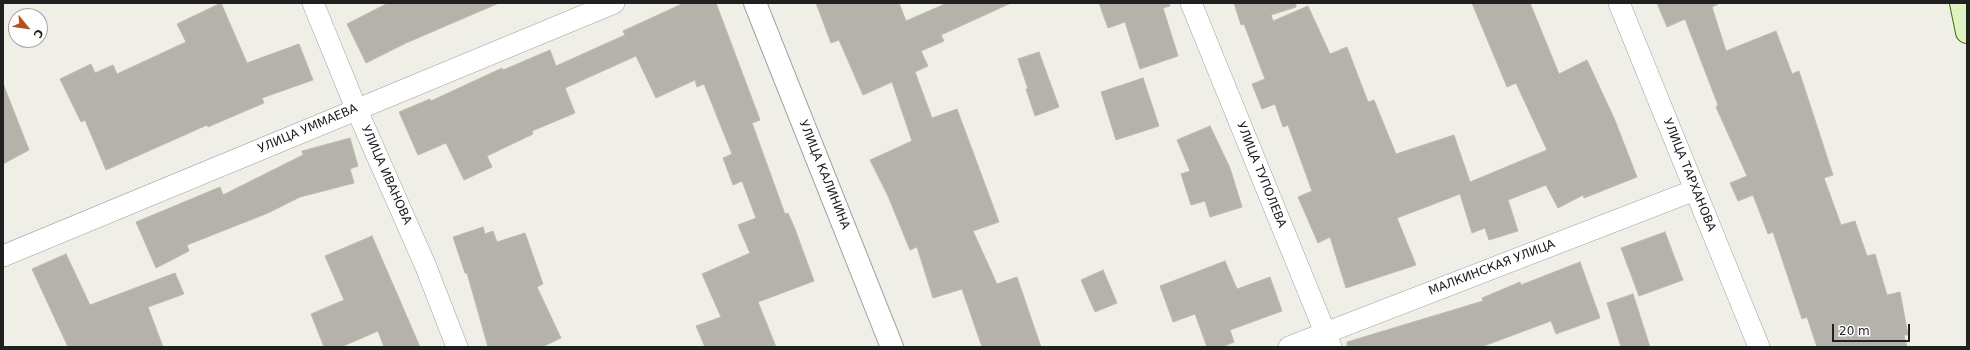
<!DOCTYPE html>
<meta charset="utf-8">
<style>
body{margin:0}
#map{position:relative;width:1970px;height:350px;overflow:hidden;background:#efefe7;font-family:"DejaVu Sans",sans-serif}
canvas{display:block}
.frame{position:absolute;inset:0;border:4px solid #202020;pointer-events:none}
.north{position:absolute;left:8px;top:8px;width:40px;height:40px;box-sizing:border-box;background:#fff;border:1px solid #a6a6a6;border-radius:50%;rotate:119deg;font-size:11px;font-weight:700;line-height:16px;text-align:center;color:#202020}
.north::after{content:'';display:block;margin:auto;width:14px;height:18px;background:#b74f18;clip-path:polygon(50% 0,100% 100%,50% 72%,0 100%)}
.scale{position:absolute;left:1832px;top:324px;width:78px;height:18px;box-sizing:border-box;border:2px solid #202020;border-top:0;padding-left:5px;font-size:12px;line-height:14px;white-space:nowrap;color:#202020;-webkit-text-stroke:3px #fff;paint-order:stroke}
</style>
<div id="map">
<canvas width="1970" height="350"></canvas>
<div class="frame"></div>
<div class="north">С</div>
<div class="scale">20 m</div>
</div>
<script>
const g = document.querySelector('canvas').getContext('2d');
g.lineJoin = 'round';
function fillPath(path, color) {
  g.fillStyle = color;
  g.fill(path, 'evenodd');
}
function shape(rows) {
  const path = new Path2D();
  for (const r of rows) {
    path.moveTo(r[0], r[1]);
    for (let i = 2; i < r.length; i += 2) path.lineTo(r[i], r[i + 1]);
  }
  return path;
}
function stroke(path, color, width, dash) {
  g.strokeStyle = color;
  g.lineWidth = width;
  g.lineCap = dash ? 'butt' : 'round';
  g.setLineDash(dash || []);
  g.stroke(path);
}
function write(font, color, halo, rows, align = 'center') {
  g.font = font + ' "DejaVu Sans",sans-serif';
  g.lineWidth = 3.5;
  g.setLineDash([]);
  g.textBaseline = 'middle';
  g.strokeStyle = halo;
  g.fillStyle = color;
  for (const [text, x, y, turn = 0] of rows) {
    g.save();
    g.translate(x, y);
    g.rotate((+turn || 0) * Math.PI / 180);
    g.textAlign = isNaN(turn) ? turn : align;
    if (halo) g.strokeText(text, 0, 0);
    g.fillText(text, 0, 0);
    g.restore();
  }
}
const building = shape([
 [221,3,247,63,299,44,313,80,262,98,264,103,208,127,207,125,106,170,85,120,81,122,60,79,91,64,95,73,113,65,117,74,186,42,177,24,221,3],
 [388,3,499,3,406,43,366,63,347,24,388,3],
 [684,3,716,3,760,120,752,123,785,214,788,213,795,229,814,281,758,302,776,347,705,347,696,326,721,317,702,274,750,253,738,225,756,218,742,181,733,185,723,158,732,154,704,84,697,87,695,80,656,98,636,56,565,88,575,113,532,131,533,134,487,156,492,167,464,180,446,143,418,155,399,112,430,99,431,101,502,68,503,70,550,50,556,66,625,35,623,31,684,3],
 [816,3,899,3,906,21,947,3,1011,3,941,35,944,41,921,51,928,66,915,72,932,118,957,109,999,222,973,231,997,284,1017,277,1041,347,982,347,962,289,933,298,917,247,910,250,888,196,870,160,912,141,892,82,863,95,839,40,831,43,816,3],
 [1099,3,1169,3,1170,6,1163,8,1178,56,1140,69,1125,22,1108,28,1099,3],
 [1234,3,1296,3,1296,7,1271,15,1273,21,1308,6,1330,54,1347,47,1368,102,1374,100,1396,154,1454,135,1470,182,1547,150,1516,83,1507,87,1472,3,1530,3,1559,74,1587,60,1614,118,1637,177,1584,198,1583,195,1558,208,1546,185,1508,200,1518,231,1489,240,1485,228,1472,233,1460,194,1397,218,1416,265,1346,288,1330,237,1318,243,1298,197,1312,191,1288,125,1283,127,1275,104,1262,109,1252,84,1265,79,1244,24,1241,25,1234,3],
 [1657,3,1720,3,1712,7,1726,51,1776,31,1792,74,1799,71,1833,175,1824,178,1841,225,1855,221,1867,256,1875,254,1887,295,1900,292,1908,335,1904,335,1907,347,1817,347,1807,317,1802,319,1773,232,1768,234,1753,195,1738,201,1730,183,1747,176,1716,107,1718,105,1685,19,1667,27,1657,3],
 [1039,52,1059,107,1035,116,1026,89,1028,89,1018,59,1039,52],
 [1143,78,1159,126,1116,140,1101,92,1143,78],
 [4,86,29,150,3,164,3,87,4,86],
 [1210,126,1230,168,1242,207,1210,217,1205,201,1191,205,1181,174,1190,171,1177,140,1210,126],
 [350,138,358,166,350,169,354,183,300,197,268,213,187,245,189,251,156,268,136,222,220,187,223,195,303,155,302,151,350,138],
 [483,227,485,234,493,231,497,242,525,233,543,284,537,287,561,338,542,347,488,347,467,273,465,273,453,237,483,227],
 [1665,232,1683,280,1639,296,1621,248,1665,232],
 [372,236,420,347,384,347,378,331,341,347,324,347,311,314,344,300,325,256,372,236],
 [66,254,90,305,175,273,184,294,148,307,163,347,68,347,32,269,66,254],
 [1225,261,1237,289,1270,277,1282,311,1230,330,1234,342,1222,347,1207,347,1195,314,1173,322,1160,286,1225,261],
 [1580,262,1600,318,1556,334,1551,321,1481,347,1347,347,1347,342,1483,301,1482,298,1520,282,1521,285,1580,262],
 [1103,270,1117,303,1095,312,1081,280,1103,270],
 [1633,294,1650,347,1621,347,1607,303,1633,294]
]);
fillPath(building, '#b4b2aa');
stroke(building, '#bfbbab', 1);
const minor = shape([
 [313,3,356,108,426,267,457,347],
 [1191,3,1331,347],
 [1619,3,1759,347],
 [3,256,614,3],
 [1289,347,1695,190]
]);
const tertiary = shape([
 [755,3,892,347]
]);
const secondary = shape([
 [1961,3,1967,32]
]);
stroke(minor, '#a1a1a1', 22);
stroke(tertiary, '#a1a1a1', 24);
stroke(secondary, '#436b12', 24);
stroke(minor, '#fff', 21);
stroke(tertiary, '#fff', 22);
stroke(secondary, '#dff2c2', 22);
write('12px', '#202020', '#fff', [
 ["УЛИЦА УММАЕВА",308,129,-23],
 ["УЛИЦА ИВАНОВА",386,175,66],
 ["УЛИЦА КАЛИНИНА",824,175,68],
 ["УЛИЦА ТУПОЛЕВА",1261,175,68],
 ["УЛИЦА ТАРХАНОВА",1689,175,68],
 ["МАЛКИНСКАЯ УЛИЦА",1492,268,-21]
]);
</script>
